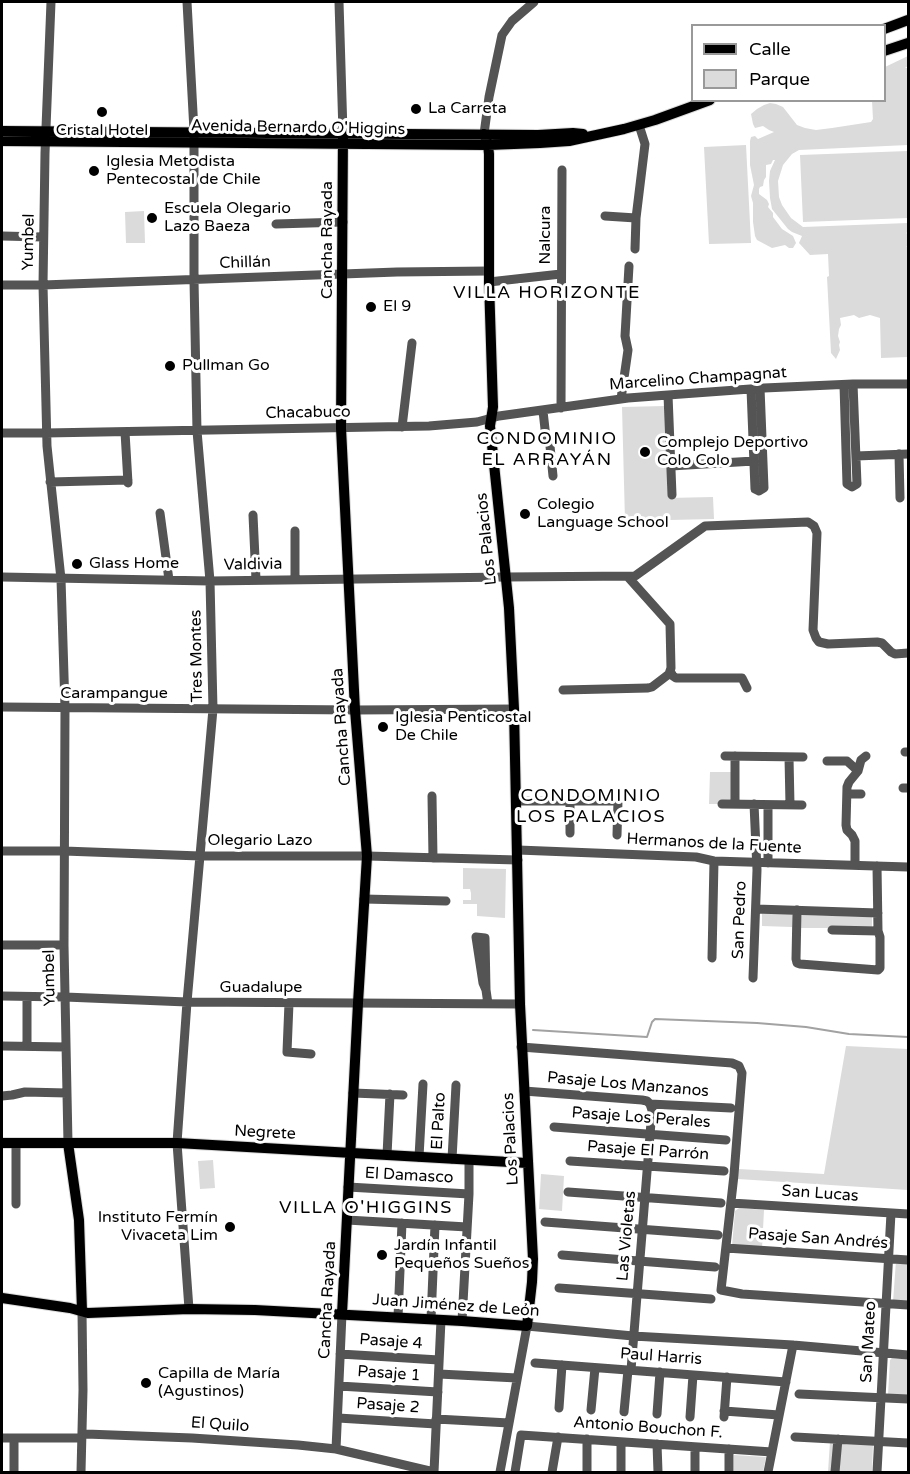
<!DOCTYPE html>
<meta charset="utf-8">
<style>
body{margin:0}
#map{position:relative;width:910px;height:1474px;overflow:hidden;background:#fff;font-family:"Varela Round",sans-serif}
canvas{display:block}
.frame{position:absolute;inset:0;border:3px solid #000;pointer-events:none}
.legend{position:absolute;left:691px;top:24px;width:195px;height:78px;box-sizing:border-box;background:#fff;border:2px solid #999;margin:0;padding:8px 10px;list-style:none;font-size:18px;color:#000}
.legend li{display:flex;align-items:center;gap:12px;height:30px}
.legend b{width:30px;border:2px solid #999}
</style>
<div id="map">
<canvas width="910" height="1474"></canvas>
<div class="frame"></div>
<ul class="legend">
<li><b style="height:8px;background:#000"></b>Calle</li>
<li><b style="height:16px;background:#dbdbdb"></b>Parque</li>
</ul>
</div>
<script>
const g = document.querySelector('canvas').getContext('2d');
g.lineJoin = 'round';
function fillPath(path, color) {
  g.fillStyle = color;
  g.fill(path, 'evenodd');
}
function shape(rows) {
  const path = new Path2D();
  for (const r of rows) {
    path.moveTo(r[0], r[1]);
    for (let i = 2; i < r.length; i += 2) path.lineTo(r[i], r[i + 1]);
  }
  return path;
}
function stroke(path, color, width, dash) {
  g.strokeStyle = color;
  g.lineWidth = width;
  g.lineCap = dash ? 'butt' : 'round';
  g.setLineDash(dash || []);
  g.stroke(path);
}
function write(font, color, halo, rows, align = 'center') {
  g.font = font + ' "Varela Round",sans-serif';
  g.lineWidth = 6;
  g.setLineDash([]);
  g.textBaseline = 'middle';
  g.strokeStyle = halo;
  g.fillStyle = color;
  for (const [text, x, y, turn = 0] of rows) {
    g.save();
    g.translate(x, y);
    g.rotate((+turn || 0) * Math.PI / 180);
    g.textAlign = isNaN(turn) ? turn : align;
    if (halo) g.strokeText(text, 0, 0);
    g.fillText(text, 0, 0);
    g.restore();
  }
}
fillPath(shape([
 [908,56,908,66,905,68,908,68,908,145,799,150,792,154,783,165,778,181,779,197,782,205,791,218,803,227,908,223,908,232,906,233,908,234,908,246,906,247,908,247,908,357,881,358,880,318,870,315,859,318,854,315,840,318,841,325,839,329,838,336,840,342,839,345,840,350,836,359,831,353,827,277,829,276,828,254,810,255,799,243,802,236,792,232,788,229,772,209,770,198,769,181,770,171,775,160,773,160,771,164,766,165,766,177,764,180,763,186,760,187,759,189,759,194,767,200,769,204,768,207,773,213,773,217,782,229,793,236,796,243,793,248,789,248,785,245,772,248,757,240,755,236,753,222,753,203,751,196,754,185,750,165,750,141,751,137,755,136,758,139,774,132,769,130,763,126,755,128,753,124,751,114,757,109,764,105,770,103,776,104,783,107,797,125,805,128,816,130,832,128,871,122,873,119,872,101,884,100,885,67],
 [746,145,751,243,709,244,704,147],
 [908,151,908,218,803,222,800,155],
 [144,211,145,243,126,243,125,212],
 [665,406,668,498,713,497,714,519,625,521,622,407],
 [710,772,732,772,733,799,720,804,709,804],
 [463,868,506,869,505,918,477,916,477,904,463,904,463,900,471,900,471,893,470,889,463,889],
 [762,913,792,914,792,927,762,926],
 [801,915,872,917,872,928,801,928],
 [846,1046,908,1049,908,1190,738,1179,739,1169,824,1174],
 [213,1160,215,1188,200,1189,198,1161],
 [541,1174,564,1176,562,1211,539,1209],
 [739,1208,764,1210,762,1249,732,1246,735,1211],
 [896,1261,908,1262,908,1303,893,1302],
 [892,1358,908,1359,908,1397,888,1395,890,1360],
 [830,1441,873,1444,872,1472,828,1472],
 [734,1455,766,1457,763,1472,734,1472]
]), '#dbdbdb');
stroke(shape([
 [533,1030,647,1037,652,1022,655,1019,757,1023,806,1027,849,1034,908,1037]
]), '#a2a2a2', 2);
const major = shape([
 [884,29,908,20],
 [884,51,908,43],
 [2,131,538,135,573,133,583,134],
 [2,141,488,145,540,143,569,141,624,129,655,120,710,100],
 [2,1143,177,1143,527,1163],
 [68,1143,79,1220,82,1311],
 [2,1298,70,1308,88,1313,189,1309,255,1310,462,1321,527,1326,532,1282,533,1259,520,1004,514,709,509,608,490,426,493,407,489,282,489,154,488,145,484,134],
 [342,1314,358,1003,367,856,355,710,341,428,343,133]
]);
stroke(major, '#dbdbdb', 12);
stroke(shape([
 [51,2,45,153,43,285,47,446,61,579,65,708,64,945,68,1143],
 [187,2,194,131,194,280,197,431,210,581,213,709,187,1002,177,1143,189,1309],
 [339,2,343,133],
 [484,134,489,97,502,35,512,21,534,2],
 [605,216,636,218],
 [276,224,343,222],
 [2,236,43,237],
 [635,249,636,218,645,144,639,125],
 [489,282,561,274],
 [2,285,43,285,397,272,489,271],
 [844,385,847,484,852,487,857,484,853,384],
 [751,389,755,489,759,491,764,488,760,388],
 [668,395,672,495],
 [621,399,628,350,625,336,629,266],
 [561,408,562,170],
 [543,411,546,438,550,446,553,476],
 [402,427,412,343],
 [125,432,128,483],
 [2,433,46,433,429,426,477,422,499,416,628,398,668,395,764,388,853,384,908,384],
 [899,454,900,498],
 [856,456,908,454],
 [671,466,754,461],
 [50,482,128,480],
 [160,513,169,580],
 [253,515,256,580],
 [295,531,295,580],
 [2,577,210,581,506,577,635,576,705,526,808,522,814,526,817,533,813,630,816,638,819,642,828,644,877,642,882,643,891,652,895,654,908,653],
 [670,671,673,676,676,678,742,678,747,688],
 [563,690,648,688,652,687,669,674,671,668,670,624,628,577],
 [2,707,355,710,514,709],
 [905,752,908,752],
 [725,756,803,757],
 [789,757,790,805],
 [827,761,847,761,858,771],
 [903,788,908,788],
 [847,794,861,794],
 [432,796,433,858],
 [516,801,618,801,617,835],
 [570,801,570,833],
 [722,804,802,805],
 [735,804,735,756],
 [768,805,768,863],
 [518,850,696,857,714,861,908,867],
 [2,851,64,851,200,856,367,856,518,860],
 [855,865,855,841,852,835,847,830,846,825,847,787,849,782,858,771,861,760,866,756],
 [364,899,446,901],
 [756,909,878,913],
 [797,910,796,959,797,963,800,964,878,970,880,968,880,937,878,931,877,866],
 [832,930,878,931],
 [2,945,64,945],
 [712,958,714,861],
 [753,978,757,870,754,804],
 [486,990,483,983,476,937,485,938,486,990,488,1004],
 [2,996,65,997,187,1002,520,1004],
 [289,1003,287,1052,311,1054],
 [2,1046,66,1047],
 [27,1046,27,997],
 [521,1047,732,1063,739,1066,742,1073,734,1175,721,1290,742,1294,908,1305],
 [524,1091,642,1100,647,1101,650,1104,731,1108],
 [353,1093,403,1095],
 [2,1096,12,1095,25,1092,67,1093],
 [554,1127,726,1140],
 [387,1155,390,1094],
 [419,1157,423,1084],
 [452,1159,456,1085],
 [570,1161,724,1171],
 [348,1187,469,1194],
 [568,1192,721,1203],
 [731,1203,908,1214],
 [16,1204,16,1143],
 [347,1220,467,1227],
 [545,1222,718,1235],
 [726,1248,908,1260],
 [562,1255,715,1267],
 [559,1288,711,1299],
 [398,1317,402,1223],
 [431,1319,435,1225],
 [462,1321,469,1194,469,1160],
 [340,1354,439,1360],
 [535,1363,786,1382],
 [631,1370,652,1110,650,1104],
 [439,1374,517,1378],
 [339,1386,438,1392],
 [799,1394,908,1399],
 [559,1408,562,1365],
 [591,1410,595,1368],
 [724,1411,779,1415],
 [624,1412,628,1370],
 [657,1414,660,1372],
 [690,1417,693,1375],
 [724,1417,727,1377],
 [338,1418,436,1424],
 [436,1419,509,1423],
 [795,1437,908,1443],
 [2,1438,78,1438,86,1434,192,1438,298,1445,336,1449,434,1472],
 [587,1439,587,1472],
 [621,1442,621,1472],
 [657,1444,658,1472],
 [695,1447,695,1472],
 [336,1449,342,1314],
 [14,1472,14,1438],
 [81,1472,83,1390,82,1311],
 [434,1472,441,1320],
 [500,1472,527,1326,633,1336,793,1345,908,1355],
 [515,1472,521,1435,772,1452],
 [552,1472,558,1437],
 [729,1472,729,1449],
 [768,1472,793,1345],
 [835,1472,838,1439],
 [877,1472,891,1213]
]), '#545454', 9);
stroke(major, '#000', 10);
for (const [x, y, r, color] of [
 [416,109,6,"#000"],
 [102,112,6,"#000"],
 [94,171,6,"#000"],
 [152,218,6,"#000"],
 [371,307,6,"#000"],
 [170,366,6,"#000"],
 [645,452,6,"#000"],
 [525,514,6,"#000"],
 [77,564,6,"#000"],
 [383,727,6,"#000"],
 [230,1227,6,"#000"],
 [382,1255,6,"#000"],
 [146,1383,6,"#000"]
]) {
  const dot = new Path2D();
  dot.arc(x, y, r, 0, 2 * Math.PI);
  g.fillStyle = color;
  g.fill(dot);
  stroke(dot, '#fff', 2);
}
write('16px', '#000', '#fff', [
 ["La Carreta",428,109],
 ["Cristal Hotel",102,131,"center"],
 ["Iglesia Metodista",106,162],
 ["Pentecostal de Chile",106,180],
 ["Escuela Olegario",164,209],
 ["Lazo Baeza",164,227],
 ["El 9",383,307],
 ["Pullman Go",182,366],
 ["Complejo Deportivo",657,443],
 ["Colo Colo",657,461],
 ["Colegio",537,505],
 ["Language School",537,523],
 ["Glass Home",89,564],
 ["Iglesia Penticostal",395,718],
 ["De Chile",395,736],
 ["Instituto Fermín",218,1218,"right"],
 ["Vivaceta Lim",218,1236,"right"],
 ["Jardín Infantil",394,1246],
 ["Pequeños Sueños",394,1264],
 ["Capilla de María",158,1374],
 ["(Agustinos)",158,1392]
], 'left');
write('16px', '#000', '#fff', [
 ["Avenida Bernardo O'Higgins",298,128,1],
 ["Nalcura",546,235,-90],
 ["Cancha Rayada",328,240,-90],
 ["Yumbel",29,242,-89],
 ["Chillán",245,263,-2],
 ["Marcelino Champagnat",698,379,-4],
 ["Chacabuco",308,413,-1],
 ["Los Palacios",487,539,-96],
 ["Valdivia",253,565,-1],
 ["Tres Montes",197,656,-91],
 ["Carampangue",114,694],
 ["Cancha Rayada",342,727,-94],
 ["Olegario Lazo",260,841],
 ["Hermanos de la Fuente",714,844,3],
 ["San Pedro",740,920,-88],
 ["Yumbel",50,978,-91],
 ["Guadalupe",261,988],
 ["Pasaje Los Manzanos",628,1085,5],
 ["Pasaje Los Perales",641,1118,4],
 ["El Palto",439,1121,-87],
 ["Negrete",265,1133,3],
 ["Los Palacios",511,1139,-93],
 ["Pasaje El Parrón",648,1151,4],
 ["El Damasco",409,1176,3],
 ["San Lucas",820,1194,4],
 ["Las Violetas",627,1236,-85],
 ["Pasaje San Andrés",818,1239,4],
 ["Cancha Rayada",328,1300,-87],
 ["Juan Jiménez de León",456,1306,4],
 ["Pasaje 4",391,1342,4],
 ["San Mateo",869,1342,-87],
 ["Paul Harris",661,1357,4],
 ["Pasaje 1",389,1374,4],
 ["Pasaje 2",388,1406,4],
 ["El Quilo",220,1425,4],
 ["Antonio Bouchon F.",648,1428,4]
]);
g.letterSpacing = '1.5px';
write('18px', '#000', '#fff', [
 ["VILLA HORIZONTE",547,293],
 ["CONDOMINIO",547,439],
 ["EL ARRAYÁN",547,460],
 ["CONDOMINIO",591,796],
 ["LOS PALACIOS",591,817],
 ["VILLA O'HIGGINS",366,1208]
]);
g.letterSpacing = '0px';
</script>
